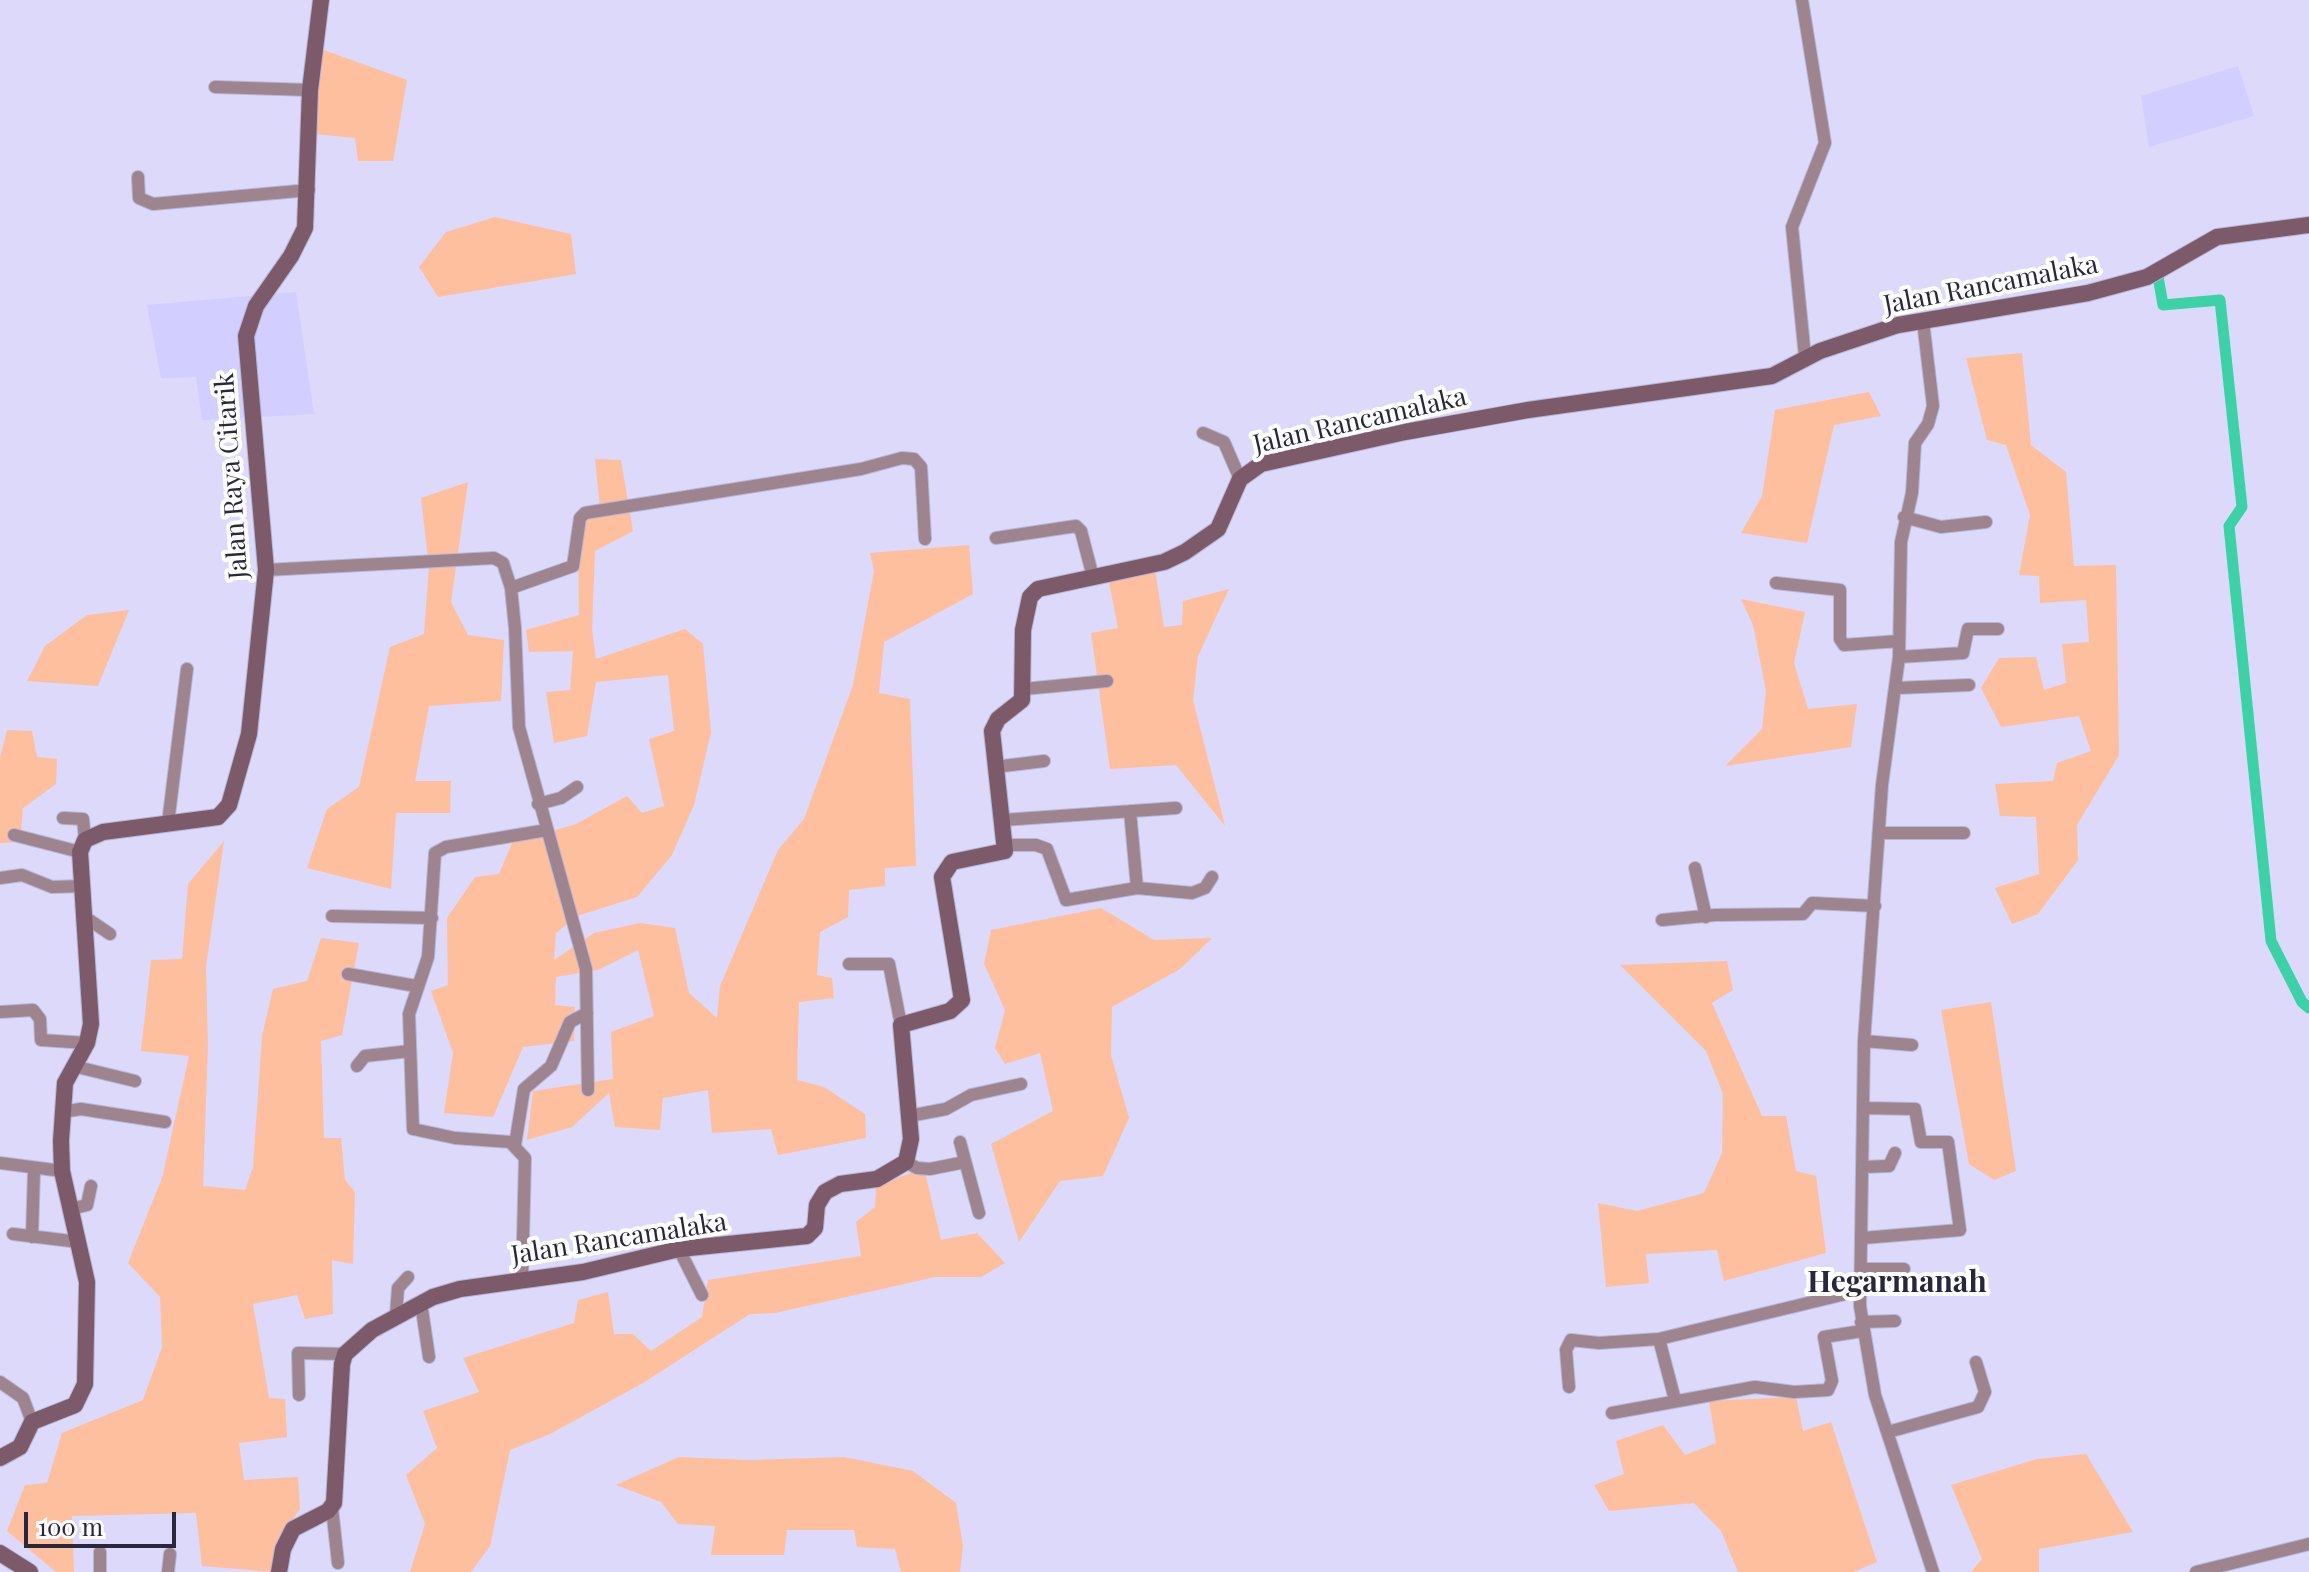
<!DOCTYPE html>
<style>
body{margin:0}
#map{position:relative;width:2309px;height:1572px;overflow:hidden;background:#dcd9fa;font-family:"Playfair Display",serif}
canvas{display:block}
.scale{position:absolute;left:24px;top:1512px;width:152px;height:36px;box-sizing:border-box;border:4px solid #29273b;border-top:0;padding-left:10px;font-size:24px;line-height:28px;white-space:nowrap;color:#29273b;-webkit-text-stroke:6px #fff;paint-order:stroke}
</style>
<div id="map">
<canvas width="2309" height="1572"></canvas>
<div class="scale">100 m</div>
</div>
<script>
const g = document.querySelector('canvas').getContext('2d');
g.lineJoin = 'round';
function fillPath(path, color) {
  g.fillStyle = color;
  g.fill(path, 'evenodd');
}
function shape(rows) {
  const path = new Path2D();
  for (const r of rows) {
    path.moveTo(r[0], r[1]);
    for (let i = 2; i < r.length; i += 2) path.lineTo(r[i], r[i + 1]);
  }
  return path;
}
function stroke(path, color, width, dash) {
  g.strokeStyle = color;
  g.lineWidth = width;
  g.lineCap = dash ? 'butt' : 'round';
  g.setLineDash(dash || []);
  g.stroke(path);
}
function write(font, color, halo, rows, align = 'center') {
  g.font = font + ' "Playfair Display",serif';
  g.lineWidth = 8;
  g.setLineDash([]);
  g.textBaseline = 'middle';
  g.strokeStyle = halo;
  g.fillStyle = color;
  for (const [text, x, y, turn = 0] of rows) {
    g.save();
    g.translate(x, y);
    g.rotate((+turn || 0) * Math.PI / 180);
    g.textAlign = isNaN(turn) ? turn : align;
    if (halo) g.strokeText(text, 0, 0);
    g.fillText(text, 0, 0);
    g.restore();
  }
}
fillPath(shape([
 [2238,66,2254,116,2149,147,2141,96],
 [296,292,314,414,202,420,196,377,161,378,147,305]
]), '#d2ceff');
fillPath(shape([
 [321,49,407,80,393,161,358,161,355,138,314,134],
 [495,217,571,234,576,274,438,297,419,267,446,232],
 [2022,353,2031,445,2066,472,2074,566,2116,565,2119,755,2077,825,2078,860,2038,914,2012,924,1995,888,2039,874,2036,817,2000,816,1995,784,2053,781,2057,763,2091,751,2079,716,2001,727,1981,688,1999,658,2036,657,2044,690,2066,683,2062,644,2089,642,2086,600,2040,603,2039,576,2019,575,2030,515,2006,445,1987,440,1966,358],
 [1869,392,1881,416,1834,425,1807,543,1741,533,1762,496,1775,410],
 [595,459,621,460,633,531,595,551,592,630,596,659,685,629,703,644,711,732,694,805,672,855,637,897,577,916,556,933,554,960,594,933,640,923,675,928,689,993,717,1018,720,986,778,850,804,819,853,685,874,571,870,553,969,545,973,594,884,642,879,693,910,699,916,866,885,868,885,886,849,890,848,917,820,932,817,975,832,978,834,998,799,1002,797,1080,824,1087,865,1114,866,1138,778,1155,771,1129,712,1133,708,1090,663,1098,660,1130,615,1127,609,1093,572,1127,527,1140,533,1091,613,1079,611,1032,654,1016,638,950,598,970,556,977,555,1005,575,1007,574,1041,523,1047,493,1117,444,1113,453,1053,431,991,448,985,447,918,475,877,499,874,512,843,576,824,627,796,642,813,664,806,649,739,674,731,668,675,596,682,587,736,554,743,546,692,570,690,573,651,529,652,526,630,579,615,578,525,600,508],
 [468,482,451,602,468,635,504,640,501,701,429,706,415,781,451,781,450,813,396,813,391,889,307,868,327,809,359,787,390,647,424,634,429,567,421,498],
 [1154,564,1164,627,1182,625,1183,601,1229,589,1198,656,1193,700,1225,826,1176,765,1110,769,1091,633,1118,628,1108,577],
 [1741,599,1805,612,1794,663,1808,709,1857,704,1851,747,1725,766,1762,729,1766,691,1753,625],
 [129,610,98,686,27,681,45,646,87,615],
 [7,730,32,731,37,757,57,759,56,784,23,808,20,842,0,843,0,757],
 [224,841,206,967,208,1045,203,1186,245,1190,253,1167,262,1036,273,989,307,981,321,938,359,943,342,1035,321,1041,324,1138,341,1138,345,1180,355,1192,353,1264,332,1260,333,1314,305,1319,297,1295,253,1304,269,1398,285,1399,287,1437,239,1443,244,1480,298,1477,300,1509,281,1536,274,1572,202,1566,196,1513,72,1516,74,1572,56,1572,7,1531,25,1485,47,1483,62,1433,143,1400,162,1347,160,1297,128,1263,162,1178,189,1056,141,1051,151,960,182,959,188,884],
 [1101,908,1154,940,1212,938,1180,969,1112,1007,1111,1055,1129,1118,1103,1176,1060,1181,1019,1242,991,1144,1053,1111,1040,1053,1005,1064,995,1048,1005,1010,984,964,991,930],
 [1727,961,1733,990,1712,1003,1762,1116,1786,1116,1796,1171,1816,1176,1826,1253,1724,1281,1717,1250,1646,1254,1649,1283,1606,1287,1598,1203,1637,1211,1704,1193,1722,1153,1723,1094,1706,1051,1620,965],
 [1991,1002,2016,1171,1994,1180,1969,1164,1941,1010],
 [924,1168,941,1240,977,1233,1005,1263,981,1277,935,1277,775,1313,750,1314,643,1383,550,1434,510,1450,490,1546,471,1572,410,1572,425,1524,406,1475,437,1448,423,1411,479,1392,463,1358,574,1323,578,1300,608,1292,614,1334,633,1334,651,1351,702,1317,708,1280,861,1256,856,1222,875,1207,876,1186],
 [1796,1397,1803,1431,1831,1422,1877,1562,1853,1572,1738,1572,1721,1531,1694,1503,1609,1511,1594,1485,1624,1474,1616,1441,1663,1425,1685,1455,1716,1443,1709,1401],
 [2086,1454,2133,1532,2039,1549,2039,1572,1971,1572,1982,1559,1951,1485,2037,1459],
 [679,1457,749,1460,844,1457,913,1471,956,1503,963,1546,960,1572,901,1572,895,1549,857,1547,854,1530,787,1530,784,1555,711,1555,715,1526,678,1524,661,1502,616,1485]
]), '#febf9e');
stroke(shape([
 [2157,271,2163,305,2220,300,2242,507,2229,526,2271,941,2302,1002,2309,1008]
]), '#3bd2a7', 11);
const street = shape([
 [1802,0,1825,143,1792,227,1805,357],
 [215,87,310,90],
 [138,177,139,198,153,204,309,190],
 [1923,321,1933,406,1928,424,1915,443,1912,493,1901,542,1899,657,1882,785,1864,1041,1860,1306,1875,1395,1933,1572],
 [1203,433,1224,442,1240,479],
 [1904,517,1941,527,1986,522],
 [996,538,1076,526,1081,531,1093,577],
 [266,570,494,558,503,563,511,588,515,628,519,727,586,969,588,1090],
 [1776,583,1840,590,1840,639,1844,645,1899,641],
 [511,588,573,566,580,518,585,513,861,469,902,458,914,459,921,467,925,539],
 [1899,657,1963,653,1968,629,1998,629],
 [1897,688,1969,685],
 [1024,689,1107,681],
 [995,767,1044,761],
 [538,804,561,798,577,787],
 [1130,811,1137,888],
 [63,818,83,819,85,840],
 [1003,820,1176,808],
 [168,823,187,669],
 [1880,833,1964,833],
 [14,835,80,852],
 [1006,845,1036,845,1047,849,1066,900,1137,888,1192,893,1205,888,1212,877],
 [1695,868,1706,917],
 [0,878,22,875,52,887,83,886],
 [332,916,432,918],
 [85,917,110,934],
 [1662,920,1715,915,1803,914,1812,903,1875,906],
 [849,964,889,964,901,1025],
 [348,974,416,986],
 [0,1012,33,1010,40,1019,41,1040,87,1043],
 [1864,1041,1912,1045],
 [73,1066,135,1081],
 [357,1066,365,1056,410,1051],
 [62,1112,81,1109,165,1122],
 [909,1116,946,1109,971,1095,1021,1084],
 [960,1142,979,1213],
 [515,1145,524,1089,551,1066,570,1022,587,1013],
 [906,1162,917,1168,930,1169,965,1162],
 [0,1163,62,1171],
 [1863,1167,1889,1166,1895,1153],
 [71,1209,87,1205,91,1186],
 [13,1234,79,1242],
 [32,1237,34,1170],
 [1863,1238,1960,1230,1948,1142,1921,1142,1915,1109,1864,1108],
 [679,1249,702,1295],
 [1863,1269,1904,1269],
 [522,1280,525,1158,510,1142,455,1138,413,1129,409,1014,428,957,435,853,446,847,547,830],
 [421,1303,429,1357],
 [396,1315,398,1288,408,1277],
 [1861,1322,1895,1321],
 [1659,1339,1675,1400],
 [0,1382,23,1398,32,1422],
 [1569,1387,1566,1350,1571,1340,1599,1343,1659,1339,1862,1290],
 [299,1395,298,1353,345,1354],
 [1612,1413,1755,1387,1794,1392,1828,1390,1832,1381,1824,1337,1862,1331],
 [1888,1432,1978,1407,1985,1392,1976,1362],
 [332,1508,338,1563],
 [100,1572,100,1552],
 [168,1572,170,1554],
 [2196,1572,2309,1544]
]);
const secondary = shape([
 [0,1458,20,1447,32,1422,75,1405,85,1384,87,1282,62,1171,61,1141,65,1083,87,1043,91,1024,80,852,85,840,103,832,218,817,229,805,249,734,266,570,246,336,256,306,291,256,305,228,310,90,321,0],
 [0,1553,30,1572],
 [279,1572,283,1549,293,1529,328,1511,334,1503,342,1364,345,1354,372,1330,433,1297,460,1289,583,1272,679,1249,807,1236,815,1228,817,1205,825,1192,840,1184,877,1179,906,1162,911,1139,901,1025,950,1011,962,1000,942,877,952,862,1005,851,992,731,998,719,1022,700,1023,630,1030,597,1038,589,1164,562,1185,552,1218,529,1240,479,1261,464,1405,432,1528,410,1772,376,1820,351,1898,325,2088,293,2147,277,2217,237,2309,225]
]);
stroke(street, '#b8b5d4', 14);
stroke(secondary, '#b8b5d4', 18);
stroke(street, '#9d848f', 12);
stroke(secondary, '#7c5a6a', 16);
write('26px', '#29273b', '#fff', [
 ["Jalan Rancamalaka",1991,285,-11],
 ["Jalan Rancamalaka",1360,421,-13],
 ["Jalan Raya Citarik",232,476,-94],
 ["Jalan Rancamalaka",619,1239,-9]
]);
write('bold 30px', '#29273b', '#fff', [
 ["Hegarmanah",1897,1283]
]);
</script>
